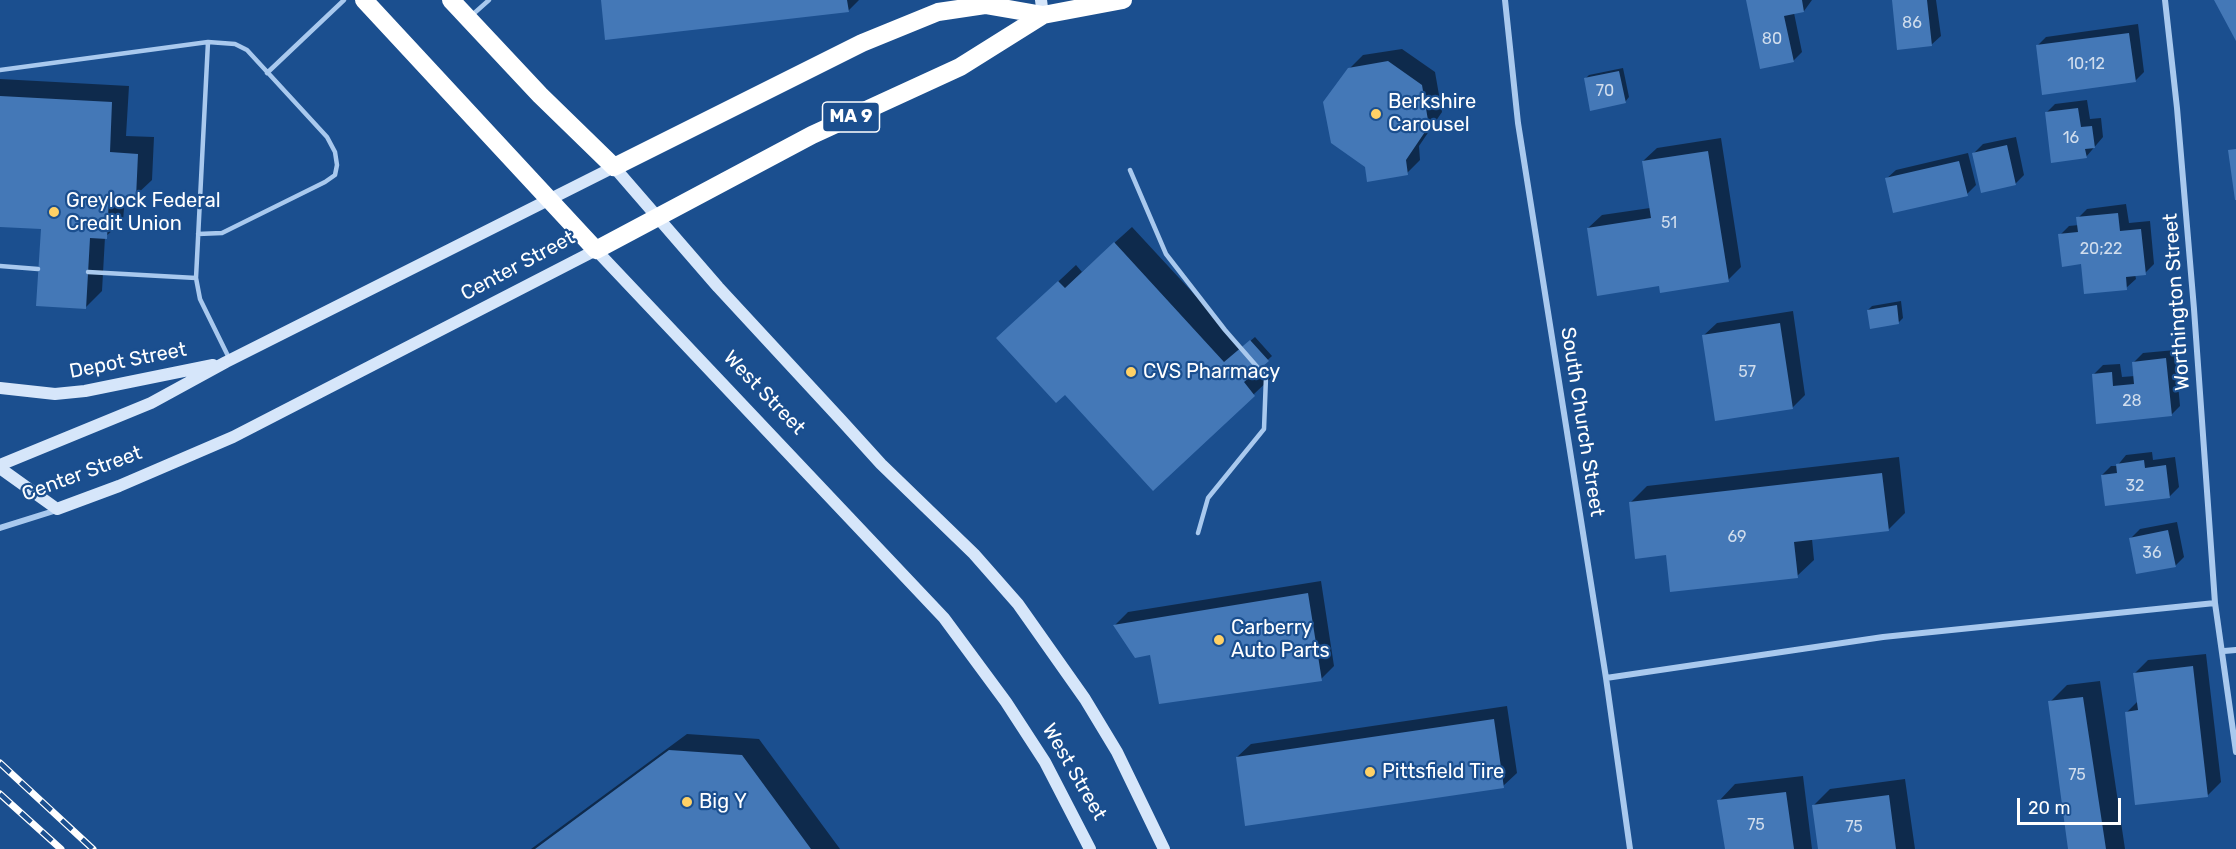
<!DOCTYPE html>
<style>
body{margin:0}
#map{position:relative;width:2236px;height:849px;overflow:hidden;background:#1b4f8f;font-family:Rubik,sans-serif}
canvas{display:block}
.scale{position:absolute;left:2017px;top:798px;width:104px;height:27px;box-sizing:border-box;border:3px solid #fff;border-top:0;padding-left:8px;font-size:18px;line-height:21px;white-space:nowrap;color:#fff;-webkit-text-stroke:4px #1b4f8f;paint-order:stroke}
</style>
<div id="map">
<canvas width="2236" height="849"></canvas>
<div class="scale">20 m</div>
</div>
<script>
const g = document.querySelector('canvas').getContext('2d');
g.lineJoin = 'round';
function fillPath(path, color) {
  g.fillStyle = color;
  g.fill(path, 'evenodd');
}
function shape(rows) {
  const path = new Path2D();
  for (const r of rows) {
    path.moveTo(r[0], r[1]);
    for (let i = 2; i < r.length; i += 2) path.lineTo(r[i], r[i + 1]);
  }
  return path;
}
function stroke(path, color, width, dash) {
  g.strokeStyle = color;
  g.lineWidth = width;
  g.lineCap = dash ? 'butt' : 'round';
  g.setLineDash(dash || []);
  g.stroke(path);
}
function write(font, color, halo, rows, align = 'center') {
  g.font = font + ' Rubik,sans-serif';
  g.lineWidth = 4.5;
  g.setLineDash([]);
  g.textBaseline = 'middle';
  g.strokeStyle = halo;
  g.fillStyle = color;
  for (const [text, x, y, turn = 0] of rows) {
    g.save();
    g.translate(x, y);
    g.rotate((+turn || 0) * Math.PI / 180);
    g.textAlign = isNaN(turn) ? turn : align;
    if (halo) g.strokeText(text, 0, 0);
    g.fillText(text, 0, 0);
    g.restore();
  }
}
fillPath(shape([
 [602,0,859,0,848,11],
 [1748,0,1812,0,1804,11,1794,13,1802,52,1793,61],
 [1893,0,1936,0,1941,36,1931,45],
 [2138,24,2144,72,2135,81,2037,46,2046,37],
 [1402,49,1435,72,1442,112,1419,146,1420,160,1407,173,1349,69,1363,55],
 [1623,68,1629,97,1625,102,1585,79,1589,75],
 [0,79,129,86,126,136,154,137,152,180,135,196,125,196,123,221,105,237,102,291,85,308,42,227,0,225],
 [2087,100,2090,119,2101,118,2103,137,2086,157,2046,113,2055,104],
 [2016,137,2024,175,2015,184,1974,153,1983,144],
 [1721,138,1741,267,1728,280,1661,284,1588,228,1602,215,1650,208,1643,161,1657,148],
 [1968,153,1976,185,1967,194,1886,179,1896,170],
 [2126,204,2129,223,2150,221,2154,264,2145,273,2135,274,2136,279,2126,288,2083,263,2060,235,2069,226,2079,225,2078,218,2087,209],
 [1132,227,1243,347,1255,337,1272,356,1260,367,1271,378,1153,489,1015,322,1076,265,1082,272],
 [1901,301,1903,318,1899,322,1868,310,1872,306],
 [1793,311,1805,395,1792,408,1703,336,1717,323],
 [2175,350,2180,406,2171,415,2098,422,2094,374,2103,365,2120,364,2122,377,2135,376,2134,362,2143,353],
 [2152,452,2153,460,2175,457,2179,487,2169,497,2102,475,2111,466,2117,466,2126,455],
 [1899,457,1905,513,1888,530,1812,539,1814,560,1797,576,1667,554,1631,502,1647,486],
 [2177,522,2184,557,2175,566,2131,538,2140,529],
 [1321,581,1334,666,1321,679,1152,653,1115,625,1128,612],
 [2206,654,2221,782,2208,795,2126,713,2138,701,2134,674,2148,660],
 [2100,681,2125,849,2070,849,2050,702,2067,685],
 [1507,706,1517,773,1503,786,1237,757,1251,744],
 [687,734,759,739,840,849,531,849],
 [1803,776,1812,849,1727,849,1719,801,1735,784],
 [1905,779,1915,849,1819,849,1813,806,1830,789]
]), '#0007');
fillPath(shape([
 [601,0,847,0,849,12,605,40],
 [1746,0,1802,0,1804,12,1784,16,1794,62,1760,69],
 [1892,0,1927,0,1932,46,1897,50],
 [2214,0,2236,0,2236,41],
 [2129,33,2136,82,2042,95,2036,45],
 [1388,61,1422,85,1429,126,1406,160,1408,175,1367,182,1365,167,1331,143,1323,102,1348,68],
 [1619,71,1626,103,1590,111,1584,78],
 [0,96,112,102,110,152,138,154,136,198,109,196,107,239,90,238,86,309,36,306,41,229,0,227],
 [2078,108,2081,127,2092,126,2095,148,2085,149,2087,158,2051,163,2045,112],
 [2007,145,2016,185,1981,193,1972,153],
 [2236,149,2236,200,2235,200,2228,150],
 [1708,151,1729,282,1660,293,1659,286,1597,296,1587,228,1651,218,1642,161],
 [1959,161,1968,196,1893,213,1885,178],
 [2118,213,2120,231,2141,229,2146,275,2126,277,2127,290,2084,294,2081,264,2062,267,2058,234,2078,232,2076,217],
 [1114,242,1224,362,1250,340,1269,361,1244,382,1255,396,1153,491,1065,395,1056,403,996,338,1058,281,1065,288],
 [1897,305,1899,324,1870,329,1867,310],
 [1780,323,1793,409,1715,421,1702,335],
 [2166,358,2172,416,2096,424,2092,374,2112,372,2113,386,2134,384,2132,362],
 [2144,460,2145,468,2166,465,2170,498,2105,506,2101,475,2117,473,2116,464],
 [1882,473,1889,531,1794,542,1798,578,1670,592,1666,555,1635,559,1629,502],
 [2168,530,2176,567,2136,574,2129,538],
 [1308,593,1322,681,1159,704,1150,655,1135,658,1113,625],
 [2193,666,2208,797,2135,805,2125,712,2138,710,2133,673],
 [2083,697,2106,849,2068,849,2048,701],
 [1494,719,1504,788,1245,826,1236,757],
 [669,750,742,755,811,849,535,849],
 [1786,792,1794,849,1725,849,1717,800],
 [1889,795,1896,849,1818,849,1812,805]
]), '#4478b7');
stroke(shape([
 [471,16,489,0],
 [208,42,196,278,200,299,229,358],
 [0,70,208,42,235,44,247,50,327,137,335,152,337,165,335,175,325,182,222,233,198,234],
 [267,73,344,0],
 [1130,170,1166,254,1225,330,1266,377,1264,429,1208,498,1198,533],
 [0,266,38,269],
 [88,272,196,278]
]), '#a9c9ee', 4.5);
stroke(shape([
 [1505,0,1518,123,1606,678,1630,849],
 [2165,0,2177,108,2194,309,2215,603],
 [0,528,57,510],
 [2224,651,2236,650],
 [1606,678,1883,637,2215,603,2236,752]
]), '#a9c9ee', 6);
stroke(shape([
 [1041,0,1043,15],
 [0,388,55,394,85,391,213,365],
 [0,465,151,403,226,362,614,167,718,287,842,421,881,464,974,554,1018,604,1085,699,1117,752,1164,849],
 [0,468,57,509,119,486,233,437,596,250,944,618,1006,702,1045,762,1090,849]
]), '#d6e6fa', 12);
stroke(shape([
 [364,0,596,250,812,135,960,67,1043,15],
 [451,0,540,95,614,167,862,43,938,12,985,5,1043,15,1123,0]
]), '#fff', 18);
const rail = shape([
 [0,763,93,849],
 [0,794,61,849]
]);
stroke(rail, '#fff', 7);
stroke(rail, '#1b4f8f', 4.5, [14]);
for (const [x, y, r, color] of [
 [1376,114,6,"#ffd166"],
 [54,212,6,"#ffd166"],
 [1131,372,6,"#ffd166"],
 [1219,640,6,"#ffd166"],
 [1370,772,6,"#ffd166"],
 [687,802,6,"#ffd166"]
]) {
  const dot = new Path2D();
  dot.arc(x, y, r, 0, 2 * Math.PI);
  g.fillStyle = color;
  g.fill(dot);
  stroke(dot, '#1b4f8f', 2);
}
write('16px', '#d0dded', null, [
 ["86",1912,23],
 ["80",1772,39],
 ["10;12",2086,64],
 ["70",1605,91],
 ["16",2071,138],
 ["51",1669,223],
 ["20;22",2101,249],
 ["57",1747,372],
 ["28",2132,401],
 ["32",2135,486],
 ["69",1737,537],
 ["36",2152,553],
 ["75",2077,775],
 ["75",1756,825],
 ["75",1854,827]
]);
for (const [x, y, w] of [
 [851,117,57]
]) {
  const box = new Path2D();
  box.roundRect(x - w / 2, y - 15, w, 30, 4.5);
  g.fillStyle = '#1b4f8f';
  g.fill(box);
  stroke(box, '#fff', 1.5);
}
write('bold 18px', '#fff', null, [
 ["MA 9",851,117]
]);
write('20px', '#fff', '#1b4f8f', [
 ["Berkshire",1388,102],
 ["Carousel",1388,125],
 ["Greylock Federal",66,201],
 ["Credit Union",66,224],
 ["CVS Pharmacy",1143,372],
 ["Carberry",1231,628],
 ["Auto Parts",1231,651],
 ["Pittsfield Tire",1382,772],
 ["Big Y",699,802]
], 'left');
write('20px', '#fff', '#1b4f8f', [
 ["Center Street",518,266,-28],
 ["Worthington Street",2177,302,-94],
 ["Depot Street",128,361,-11],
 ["West Street",764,393,46],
 ["South Church Street",1582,422,81],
 ["Center Street",82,474,-20],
 ["West Street",1074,772,60]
]);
</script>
